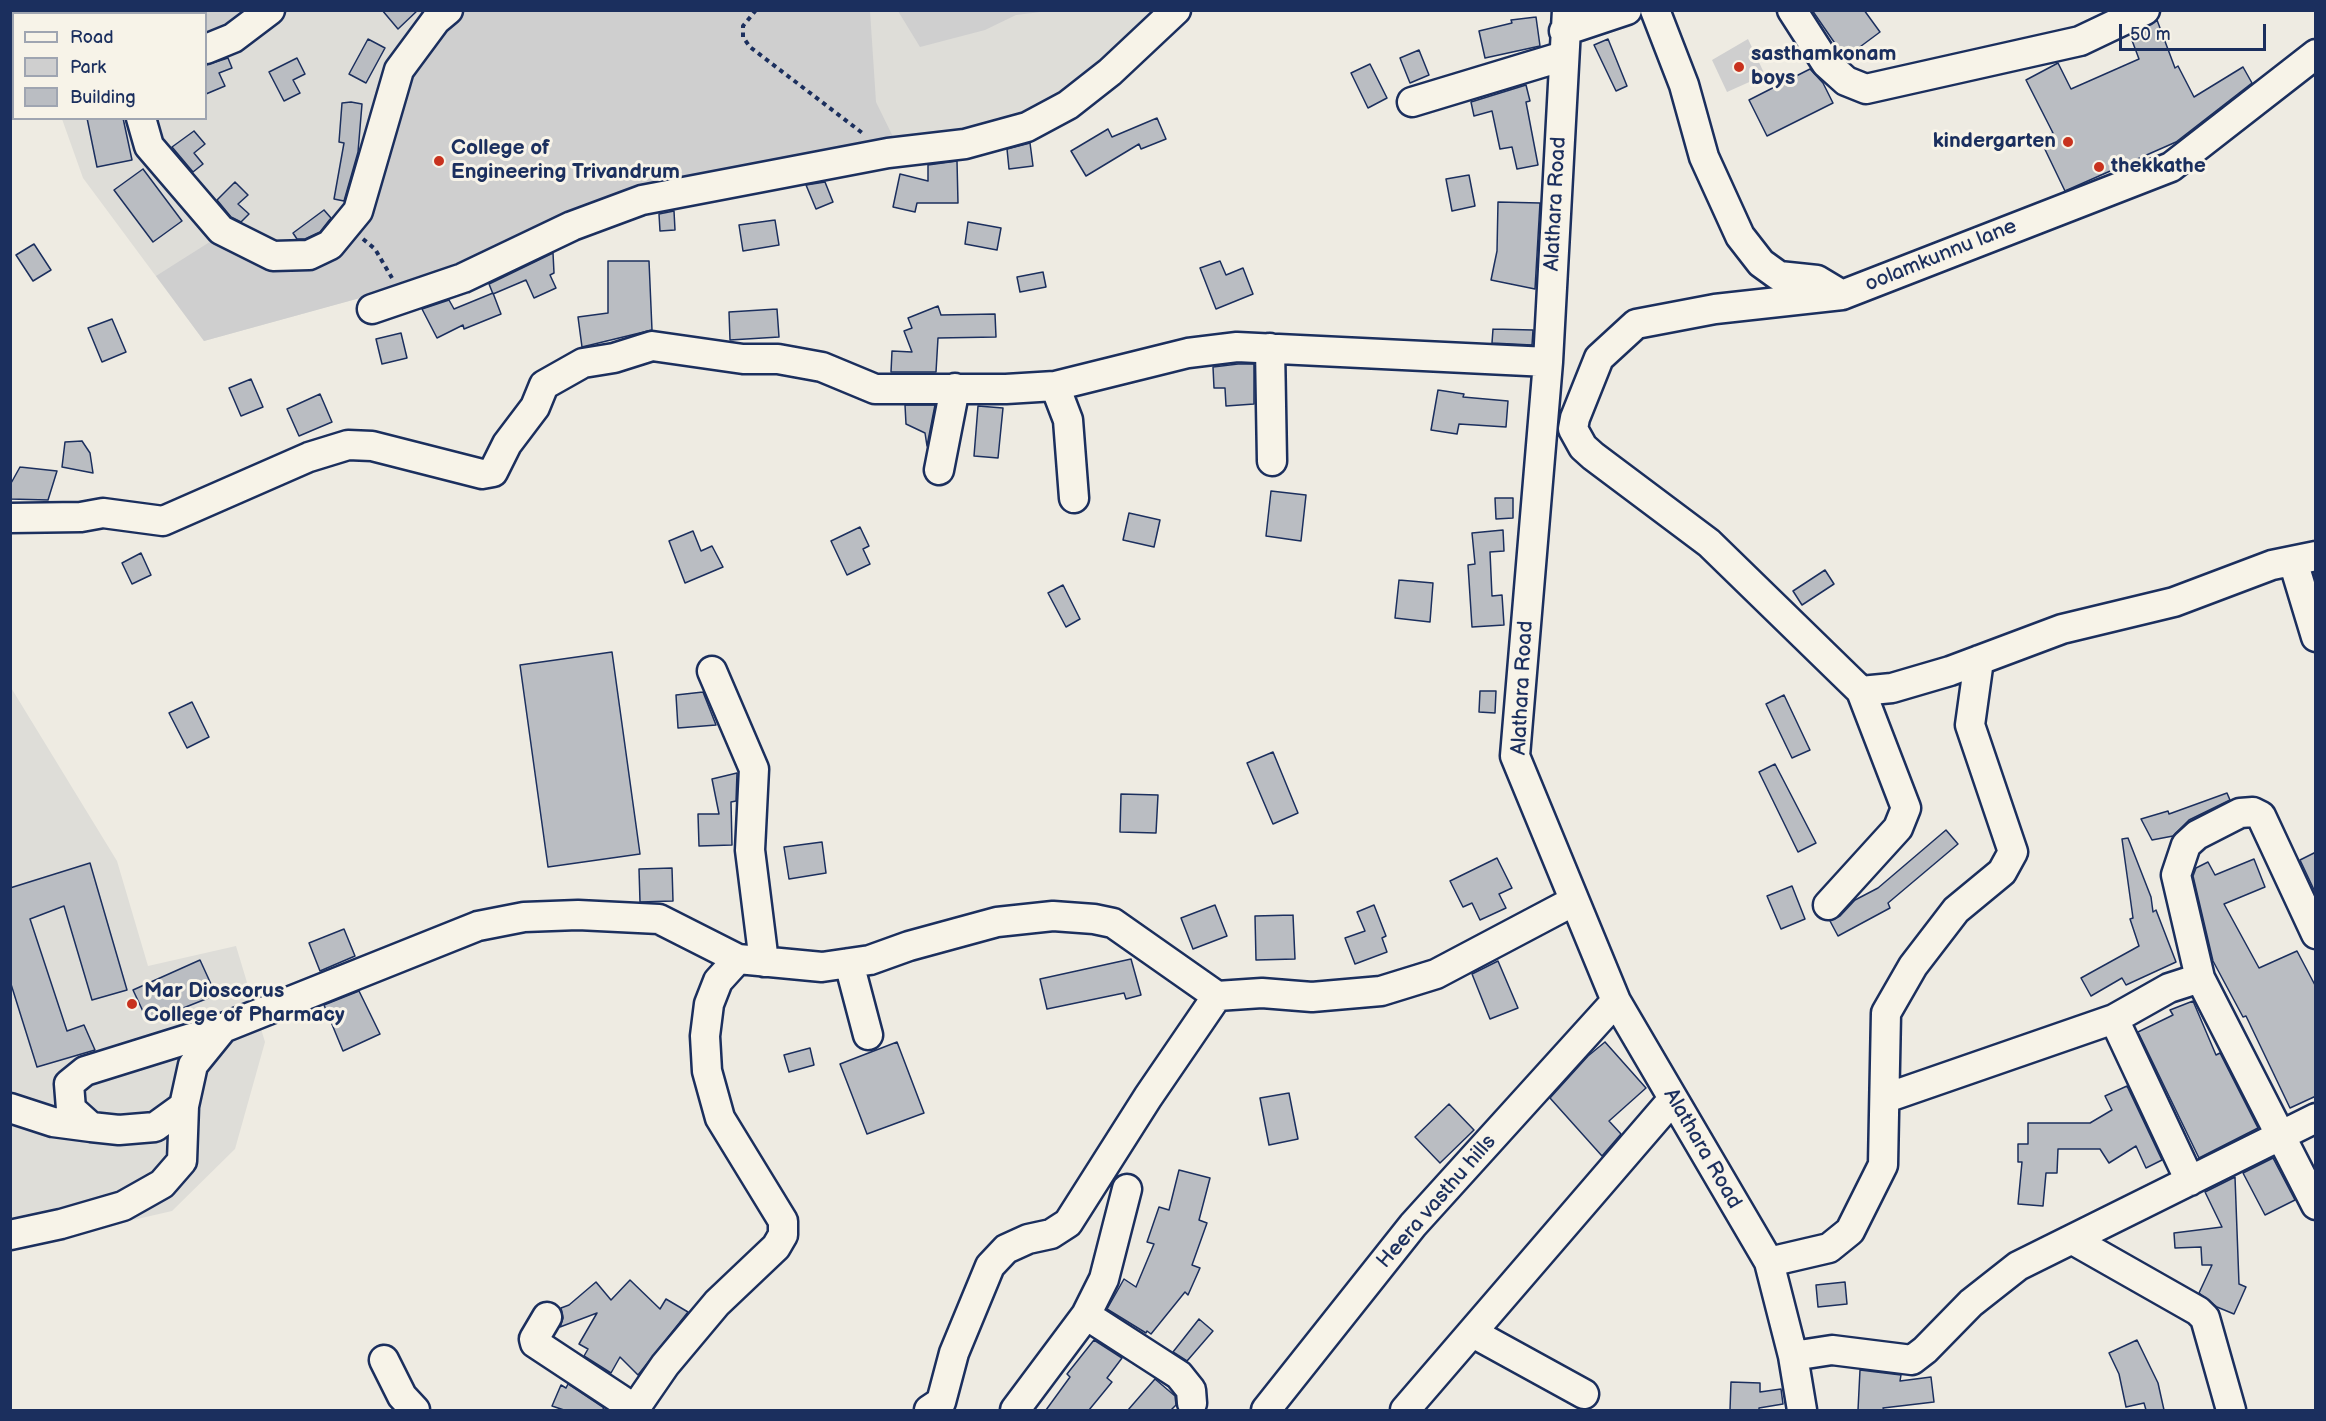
<!DOCTYPE html>
<style>
body{margin:0}
#map{position:relative;width:2326px;height:1421px;overflow:hidden;background:#eeebe2;font-family:"Balsamiq Sans",sans-serif}
canvas{display:block}
.frame{position:absolute;inset:0;border:12px solid #1b2f5e;pointer-events:none}
.legend{position:absolute;left:12px;top:12px;width:195px;height:108px;box-sizing:border-box;background:#f7f3e8;border:2px solid #9fa5b1;margin:0;padding:8px 10px;list-style:none;font-size:18px;color:#1b2f5e}
.legend li{display:flex;align-items:center;gap:12px;height:30px}
.legend b{width:30px;border:2px solid #9fa5b1}
.scale{position:absolute;left:2119px;top:24px;width:147px;height:27px;box-sizing:border-box;border:3px solid #1b2f5e;border-top:0;padding-left:8px;font-size:18px;line-height:21px;white-space:nowrap;color:#1b2f5e;-webkit-text-stroke:4px #f7f3e8;paint-order:stroke}
</style>
<div id="map">
<canvas width="2326" height="1421"></canvas>
<div class="frame"></div>
<ul class="legend">
<li><b style="height:8px;background:#f7f3e8"></b>Road</li>
<li><b style="height:16px;background:#cfcfcf"></b>Park</li>
<li><b style="height:16px;background:#babdc2"></b>Building</li>
</ul>
<div class="scale">50 m</div>
</div>
<script>
const g = document.querySelector('canvas').getContext('2d');
g.lineJoin = 'round';
function fillPath(path, color) {
  g.fillStyle = color;
  g.fill(path, 'evenodd');
}
function shape(rows) {
  const path = new Path2D();
  for (const r of rows) {
    path.moveTo(r[0], r[1]);
    for (let i = 2; i < r.length; i += 2) path.lineTo(r[i], r[i + 1]);
  }
  return path;
}
function stroke(path, color, width, dash) {
  g.strokeStyle = color;
  g.lineWidth = width;
  g.lineCap = dash ? 'butt' : 'round';
  g.setLineDash(dash || []);
  g.stroke(path);
}
function write(font, color, halo, rows, align = 'center') {
  g.font = font + ' "Balsamiq Sans",sans-serif';
  g.lineWidth = 6;
  g.setLineDash([]);
  g.textBaseline = 'middle';
  g.strokeStyle = halo;
  g.fillStyle = color;
  for (const [text, x, y, turn = 0] of rows) {
    g.save();
    g.translate(x, y);
    g.rotate((+turn || 0) * Math.PI / 180);
    g.textAlign = isNaN(turn) ? turn : align;
    if (halo) g.strokeText(text, 0, 0);
    g.fillText(text, 0, 0);
    g.restore();
  }
}
fillPath(shape([
 [67,11,1158,11,1062,98,989,128,631,191,389,290,204,341,83,178,62,119,206,118,206,14,67,13],
 [10,686,117,861,148,966,236,946,265,1042,235,1149,172,1211,11,1248]
]), '#deddd8');
fillPath(shape([
 [67,10,247,11,221,29,206,36,206,14,67,14],
 [465,11,870,11,876,102,897,145,631,191,389,290,204,341,156,276,216,238,319,264,410,74,448,23],
 [898,11,1049,11,1016,15,985,30,920,47],
 [1748,39,1765,75,1727,92,1712,60]
]), '#cfcfcf');
const building = shape([
 [382,10,418,10,398,29,382,10],
 [1812,10,1864,10,1880,32,1845,58,1812,10],
 [1536,17,1540,46,1485,58,1479,31,1512,23,1511,20,1536,17],
 [2157,20,2175,68,2178,66,2194,97,2243,67,2252,83,2176,142,2065,191,2040,139,2053,133,2026,80,2058,63,2071,89,2139,59,2130,35,2157,20],
 [368,39,385,48,366,83,349,74,368,39],
 [1608,39,1627,86,1616,91,1594,45,1608,39],
 [1419,50,1429,75,1410,83,1400,58,1419,50],
 [228,58,232,68,219,73,225,86,206,94,206,65,228,58],
 [297,58,305,74,293,80,300,93,284,101,269,72,297,58],
 [1370,64,1387,98,1368,108,1351,73,1370,64],
 [1810,69,1823,83,1833,103,1767,136,1749,100,1810,69],
 [1526,85,1530,101,1526,102,1538,165,1517,169,1512,147,1500,149,1492,111,1474,116,1471,102,1526,85],
 [351,102,362,104,358,152,344,201,334,199,344,143,339,142,342,103,351,102],
 [87,118,123,118,132,160,97,167,87,118],
 [1157,118,1166,139,1141,149,1139,144,1086,176,1071,151,1108,129,1112,137,1157,118],
 [194,131,205,144,194,153,203,164,193,172,172,147,194,131],
 [1030,143,1033,166,1009,169,1007,149,1030,143],
 [957,161,958,203,917,203,915,212,893,207,900,174,928,181,928,165,957,161],
 [143,169,182,221,153,242,114,190,143,169],
 [1469,175,1475,206,1452,211,1446,179,1469,175],
 [235,182,248,195,238,204,249,214,241,222,231,217,217,200,235,182],
 [825,182,833,202,816,209,806,185,825,182],
 [1498,202,1540,203,1535,289,1491,280,1497,251,1498,202],
 [324,210,331,218,320,232,305,239,297,239,293,233,324,210],
 [674,211,675,230,660,231,659,214,674,211],
 [775,220,779,245,743,251,739,225,775,220],
 [968,222,1001,228,997,250,965,244,968,222],
 [34,244,51,270,33,281,16,255,34,244],
 [553,253,554,273,550,275,556,288,534,298,526,280,493,294,489,284,553,253],
 [608,261,649,261,652,330,582,347,578,317,608,313,608,261],
 [1220,261,1226,275,1243,268,1253,294,1216,309,1200,268,1220,261],
 [1043,272,1046,287,1020,292,1017,277,1043,272],
 [493,293,501,314,464,329,463,325,437,338,422,309,449,300,454,309,493,293],
 [938,306,941,315,995,314,996,337,938,338,936,372,891,372,892,351,912,352,904,331,912,328,908,318,938,306],
 [777,309,779,337,730,340,729,312,777,309],
 [112,319,126,352,102,362,88,328,112,319],
 [1493,329,1533,330,1532,345,1492,343,1493,329],
 [401,333,407,358,382,364,376,339,401,333],
 [1238,364,1254,364,1254,404,1226,406,1225,388,1214,388,1213,367,1238,364],
 [251,379,263,407,241,416,229,388,251,379],
 [1438,390,1464,394,1463,397,1508,401,1506,427,1459,424,1457,434,1431,430,1438,390],
 [320,394,332,422,299,436,287,409,320,394],
 [905,405,935,405,927,446,925,433,906,424,905,405],
 [978,406,1003,408,998,458,974,456,978,406],
 [82,441,90,453,93,473,62,467,65,442,82,441],
 [20,467,57,471,48,500,10,499,10,485,20,467],
 [1271,491,1306,495,1301,541,1266,536,1271,491],
 [1495,498,1513,498,1513,518,1496,519,1495,498],
 [1129,513,1160,520,1154,547,1123,540,1129,513],
 [860,527,869,546,863,549,870,564,847,575,831,541,860,527],
 [1503,530,1504,551,1490,552,1492,596,1502,595,1504,625,1472,627,1468,565,1475,564,1472,533,1503,530],
 [693,531,701,551,712,546,723,567,685,583,669,541,693,531],
 [141,553,151,575,132,584,122,563,141,553],
 [1825,570,1834,584,1802,605,1793,591,1825,570],
 [1399,580,1433,583,1430,622,1395,618,1399,580],
 [1063,585,1080,619,1066,627,1048,593,1063,585],
 [612,652,640,854,548,867,520,665,612,652],
 [1480,691,1496,691,1495,713,1479,712,1480,691],
 [703,692,716,725,678,728,676,695,703,692],
 [1784,695,1810,750,1792,758,1766,704,1784,695],
 [192,702,209,737,187,748,169,713,192,702],
 [1273,752,1298,813,1273,824,1247,763,1273,752],
 [1775,764,1816,843,1798,852,1759,772,1775,764],
 [737,773,736,801,731,802,732,845,699,846,698,814,719,814,712,779,737,773],
 [2227,793,2230,800,2189,820,2173,836,2152,840,2141,819,2168,811,2169,814,2227,793],
 [1121,794,1158,795,1156,833,1120,832,1121,794],
 [1946,830,1958,844,1888,903,1890,908,1838,936,1830,921,1840,916,1855,900,1878,888,1946,830],
 [2128,838,2151,897,2153,912,2156,910,2176,962,2126,985,2122,978,2091,996,2081,978,2139,946,2130,919,2133,918,2122,839,2128,838],
 [822,842,826,873,789,879,784,847,822,842],
 [2316,852,2316,894,2300,860,2316,852],
 [1497,858,1512,888,1499,894,1506,908,1480,920,1472,903,1463,907,1450,881,1497,858],
 [2254,859,2265,887,2224,904,2259,968,2297,951,2316,987,2316,1096,2290,1108,2246,1016,2243,1017,2213,961,2193,876,2196,868,2208,862,2215,875,2254,859],
 [90,863,127,990,92,1000,64,906,30,919,67,1031,84,1025,95,1050,37,1067,10,981,10,888,90,863],
 [672,868,673,901,640,902,639,869,672,868],
 [1792,886,1805,919,1781,929,1767,896,1792,886],
 [1215,905,1227,936,1193,949,1181,918,1215,905],
 [1374,905,1386,936,1382,938,1387,952,1355,964,1345,938,1365,931,1357,912,1374,905],
 [1293,915,1295,959,1256,960,1255,916,1293,915],
 [344,929,355,956,320,971,309,943,344,929],
 [1131,959,1141,995,1126,999,1124,993,1047,1009,1040,979,1131,959],
 [200,960,216,995,148,1022,133,990,200,960],
 [1498,961,1518,1008,1490,1019,1472,974,1498,961],
 [359,991,380,1034,343,1051,324,1005,359,991],
 [2193,1001,2216,1055,2220,1053,2258,1128,2199,1158,2138,1032,2173,1015,2170,1010,2193,1001],
 [897,1042,924,1113,867,1134,840,1064,897,1042],
 [1605,1042,1646,1088,1609,1121,1621,1134,1602,1156,1550,1098,1588,1056,1605,1042],
 [810,1048,814,1065,789,1072,784,1055,810,1048],
 [2127,1086,2162,1160,2146,1168,2136,1146,2109,1163,2100,1149,2058,1149,2057,1173,2046,1173,2043,1206,2018,1204,2022,1162,2018,1162,2018,1144,2028,1144,2028,1123,2090,1123,2112,1110,2105,1096,2127,1086],
 [1289,1093,1298,1139,1269,1145,1260,1098,1289,1093],
 [1449,1104,1474,1130,1440,1163,1415,1137,1449,1104],
 [2273,1158,2295,1200,2265,1215,2243,1173,2273,1158],
 [1179,1170,1210,1178,1199,1220,1207,1223,1192,1265,1200,1268,1188,1295,1185,1292,1151,1334,1147,1331,1146,1333,1107,1309,1124,1279,1136,1287,1154,1244,1147,1242,1159,1207,1169,1210,1179,1170],
 [2235,1177,2239,1284,2246,1287,2234,1314,2217,1307,2199,1293,2212,1265,2202,1265,2201,1247,2175,1248,2174,1233,2222,1227,2205,1192,2235,1177],
 [630,1280,660,1309,666,1299,688,1312,638,1375,620,1357,611,1373,584,1356,588,1349,579,1344,597,1313,560,1327,563,1318,561,1308,569,1305,596,1282,611,1300,630,1280],
 [1845,1282,1847,1304,1818,1307,1816,1285,1845,1282],
 [1199,1319,1213,1331,1187,1361,1173,1352,1199,1319],
 [1094,1340,1122,1358,1107,1378,1112,1382,1089,1410,1046,1410,1070,1377,1067,1374,1094,1340],
 [2137,1340,2158,1383,2164,1410,2146,1410,2144,1403,2126,1407,2119,1374,2109,1353,2137,1340],
 [1860,1370,1901,1375,1900,1381,1931,1377,1934,1402,1883,1408,1884,1410,1858,1410,1860,1370],
 [1155,1379,1175,1396,1176,1405,1171,1410,1128,1410,1155,1379],
 [1731,1382,1760,1383,1760,1392,1781,1389,1783,1404,1759,1408,1759,1410,1730,1410,1731,1382],
 [568,1384,604,1408,602,1410,564,1410,552,1406,561,1385,566,1388,568,1384]
]);
fillPath(building, '#babdc2');
stroke(building, '#1b2f5e', 1.5);
const minor = shape([
 [1567,10,1548,362,1515,756,1616,1001,1769,1262,1793,1356,1802,1410],
 [1655,10,1684,85,1704,157,1740,236,1761,263,1779,276,1817,280,1842,295],
 [1792,10,1826,63,1846,81,1866,89,2080,41,2145,10],
 [1564,31,1627,10],
 [206,49,233,38,270,10],
 [2316,54,2171,167,1842,295,1715,309,1636,324,1599,358,1575,418,1573,429,1583,447,1593,456,1709,543,1861,691,1892,688,1950,671,2062,629,2174,602,2272,565,2316,556],
 [1412,102,1564,56],
 [141,118,149,146,221,230,273,256,309,255,330,245,358,211,399,70,436,20,448,10],
 [372,309,463,278,572,226,642,200,888,153,965,144,1027,127,1068,105,1110,72,1176,10],
 [1270,348,1272,461],
 [1055,386,1068,420,1074,498],
 [939,470,955,388],
 [10,518,81,517,103,513,163,521,309,457,348,445,372,446,482,474,493,472,507,444,535,407,544,385,583,363,614,358,652,346,743,359,778,359,822,367,875,389,1006,389,1055,386,1188,353,1237,347,1548,362],
 [2293,561,2316,637],
 [712,671,754,769,750,850,764,962],
 [1828,905,1898,828,1906,808,1861,691],
 [2316,934,2261,816,2253,812,2240,813,2197,835,2186,845,2176,875,2200,978,2316,1205],
 [849,963,868,1035],
 [1886,1098,2114,1019],
 [184,1106,155,1127,119,1130,91,1127,71,1109,69,1084,85,1071,223,1028],
 [10,1108,53,1122,91,1127],
 [2190,1181,2114,1019,2169,988,2200,978],
 [10,1235,61,1224,123,1206,162,1184,182,1161,184,1106,193,1065,223,1028,478,926,524,917,578,915,659,919,738,959],
 [2073,1240,2198,1311,2205,1318,2231,1410],
 [1769,1262,1829,1248,1850,1231,1883,1165,1886,1013,1913,966,1956,910,2002,872,2013,852,1970,725,1979,660],
 [1086,1315,1179,1375,1191,1390,1192,1403],
 [547,1317,534,1339,535,1343,635,1409],
 [1473,1333,1584,1394],
 [1793,1356,1832,1350,1912,1360,1925,1350,1971,1303,2018,1266,2316,1118],
 [384,1360,402,1396,415,1410],
 [634,1410,665,1365,717,1303,776,1247,783,1235,783,1221,720,1118,707,1071,705,1036,709,1004,718,981,738,959,822,967,870,960,909,946,997,922,1053,916,1094,919,1113,923,1217,996,1262,993,1312,997,1381,991,1436,974,1574,901],
 [929,1410,941,1402,954,1353,990,1266,1006,1249,1028,1239,1051,1234,1068,1223,1148,1097,1217,996],
 [1015,1410,1086,1315,1104,1279,1127,1189],
 [1266,1410,1413,1225,1616,1001],
 [1405,1410,1673,1099]
]);
stroke(minor, '#1b2f5e', 33);
stroke(shape([
 [756,10,743,26,743,37,750,47,865,135],
 [363,239,375,249,392,278]
]), '#1b2f5e', 4, [4.5, 4.5]);
stroke(minor, '#f7f3e8', 28);
for (const [x, y, r, color] of [
 [1739,67,6,"#c8321e"],
 [2068,142,6,"#c8321e"],
 [439,161,6,"#c8321e"],
 [2099,167,6,"#c8321e"],
 [132,1004,6,"#c8321e"]
]) {
  const dot = new Path2D();
  dot.arc(x, y, r, 0, 2 * Math.PI);
  g.fillStyle = color;
  g.fill(dot);
  stroke(dot, '#f7f3e8', 2);
}
write('bold 21px', '#1b2f5e', '#f7f3e8', [
 ["sasthamkonam",1751,55],
 ["boys",1751,79],
 ["kindergarten",2056,142,"right"],
 ["College of",451,149],
 ["Engineering Trivandrum",451,173],
 ["thekkathe",2111,167],
 ["Mar Dioscorus",144,992],
 ["College of Pharmacy",144,1016]
], 'left');
write('21px', '#1b2f5e', '#f7f3e8', [
 ["Alathara Road",1556,204,-87],
 ["oolamkunnu lane",1941,256,-22],
 ["Alathara Road",1523,688,-87],
 ["Alathara Road",1702,1149,60],
 ["Heera vasthu hills",1437,1202,-49]
]);
</script>
